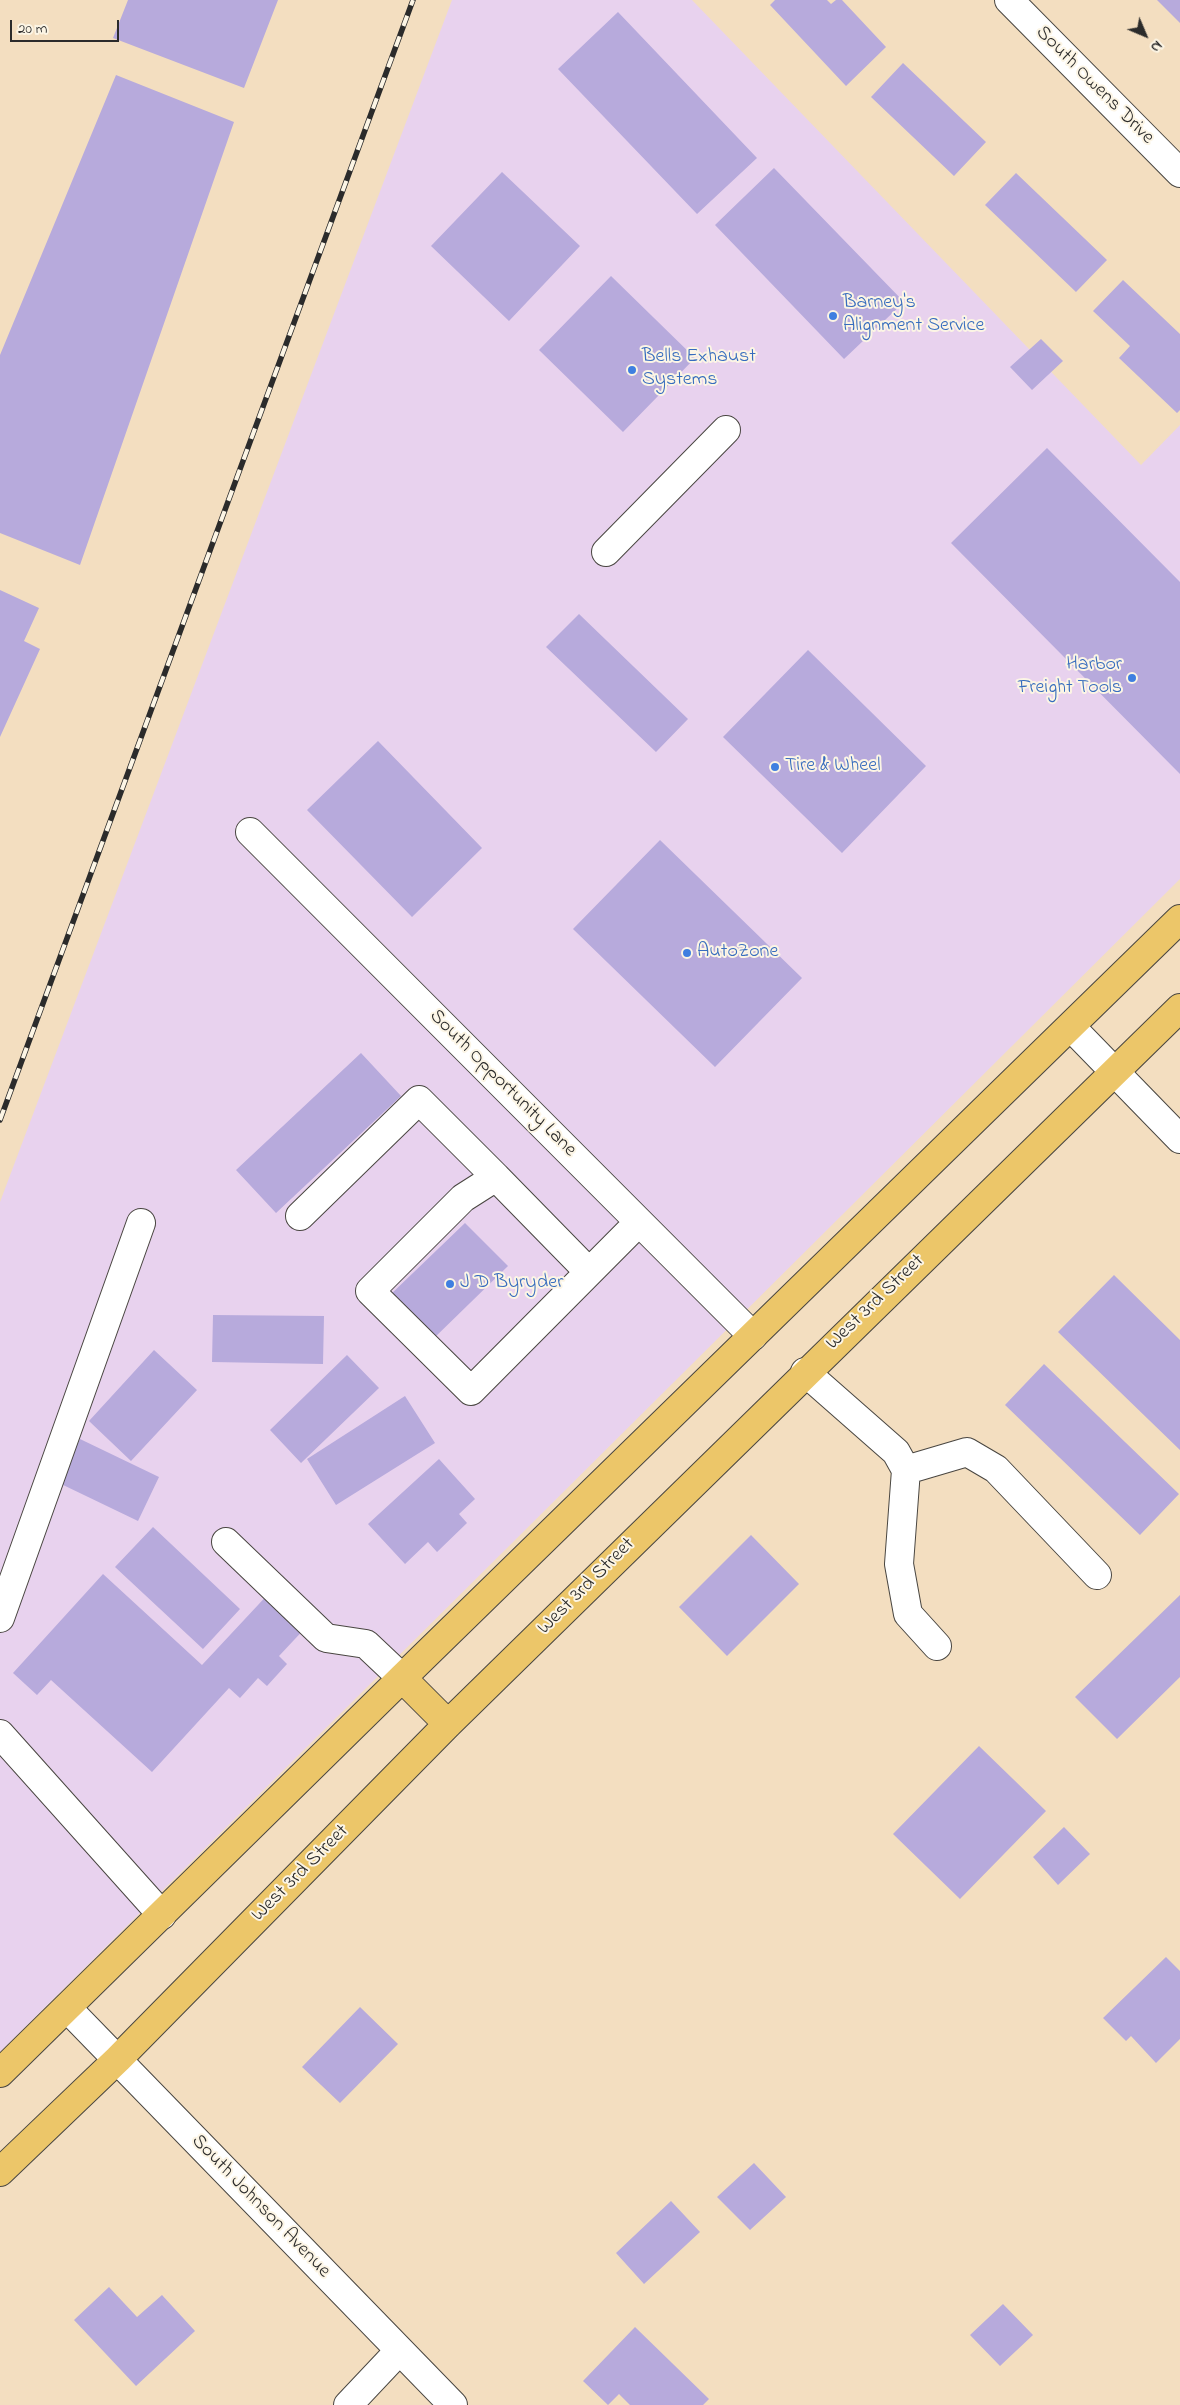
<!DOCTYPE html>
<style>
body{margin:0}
#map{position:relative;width:1180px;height:2405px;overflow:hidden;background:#f3dec0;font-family:"Indie Flower",sans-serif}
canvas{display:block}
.north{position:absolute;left:1120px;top:10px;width:50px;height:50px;-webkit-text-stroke:4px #fcf5e5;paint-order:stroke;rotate:135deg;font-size:14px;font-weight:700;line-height:20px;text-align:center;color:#2b2b2b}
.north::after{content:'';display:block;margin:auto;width:18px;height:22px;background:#2b2b2b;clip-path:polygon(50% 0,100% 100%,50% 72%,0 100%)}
.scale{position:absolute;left:10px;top:20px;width:109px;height:22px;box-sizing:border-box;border:2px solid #2b2b2b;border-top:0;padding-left:6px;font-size:15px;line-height:18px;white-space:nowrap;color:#2b2b2b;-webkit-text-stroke:4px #fcf5e5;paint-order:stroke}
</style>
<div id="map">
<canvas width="1180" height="2405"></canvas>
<div class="north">N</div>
<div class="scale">20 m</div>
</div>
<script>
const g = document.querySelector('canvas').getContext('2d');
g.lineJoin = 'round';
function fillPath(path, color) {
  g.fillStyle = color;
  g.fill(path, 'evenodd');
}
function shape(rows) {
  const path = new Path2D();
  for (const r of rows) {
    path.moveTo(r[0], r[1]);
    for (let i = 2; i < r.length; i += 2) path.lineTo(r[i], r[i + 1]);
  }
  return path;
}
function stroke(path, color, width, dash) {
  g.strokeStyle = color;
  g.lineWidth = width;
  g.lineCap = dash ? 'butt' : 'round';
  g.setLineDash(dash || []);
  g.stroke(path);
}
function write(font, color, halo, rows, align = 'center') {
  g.font = font + ' "Indie Flower",sans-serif';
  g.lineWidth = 4;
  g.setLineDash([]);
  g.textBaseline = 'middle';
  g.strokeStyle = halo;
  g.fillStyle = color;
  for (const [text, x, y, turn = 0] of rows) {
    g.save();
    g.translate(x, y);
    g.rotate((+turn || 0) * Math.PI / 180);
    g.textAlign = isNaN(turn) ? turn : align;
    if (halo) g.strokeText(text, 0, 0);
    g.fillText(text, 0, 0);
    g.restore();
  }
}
fillPath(shape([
 [452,0,692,0,1141,465,1180,425,1180,879,0,2052,0,1202]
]), '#e8d2ee');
fillPath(shape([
 [128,0,278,0,244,88,113,38],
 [775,0,827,0,831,4,836,0,842,0,886,47,846,86,770,5],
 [1157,0,1180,0,1180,23],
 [618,12,757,158,697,214,558,69],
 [903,63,986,142,954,176,871,97],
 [116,75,234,122,80,565,0,533,0,355],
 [774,168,904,302,844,359,715,225],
 [502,172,580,246,509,321,431,246],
 [1016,173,1107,260,1076,292,985,205],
 [611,276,695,358,623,432,539,350],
 [1123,280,1180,334,1180,410,1177,413,1119,358,1130,346,1093,311],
 [1041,339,1063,361,1032,390,1010,367],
 [1047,448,1180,582,1180,774,951,543],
 [0,590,39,608,24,641,40,649,0,737],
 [579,614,688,719,656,752,546,647],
 [808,650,926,766,842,853,723,737],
 [378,741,482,848,412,917,307,810],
 [660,840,802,978,715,1067,573,929],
 [361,1053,401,1096,276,1213,236,1170],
 [465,1223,508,1266,431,1341,388,1297],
 [1114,1275,1180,1340,1180,1450,1058,1332],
 [213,1315,324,1316,323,1364,212,1362],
 [154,1350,197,1390,131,1461,89,1421],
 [347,1355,379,1388,301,1463,270,1430],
 [1044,1364,1179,1494,1140,1535,1005,1405],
 [405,1396,435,1443,336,1505,307,1459],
 [80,1439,159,1477,138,1521,59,1483],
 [439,1459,475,1499,459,1514,467,1523,437,1552,428,1542,405,1564,368,1524],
 [153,1527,240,1609,203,1649,115,1567],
 [751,1535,799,1584,727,1656,679,1607],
 [103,1574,202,1665,272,1590,309,1624,279,1656,287,1664,267,1686,258,1678,240,1698,229,1688,152,1772,51,1680,37,1695,13,1673],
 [1180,1595,1180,1677,1117,1739,1075,1697],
 [979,1746,1046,1811,960,1899,893,1834],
 [1064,1827,1090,1854,1058,1885,1033,1857],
 [1166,1957,1180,1971,1180,2039,1156,2063,1131,2036,1126,2041,1103,2018],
 [360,2007,398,2044,340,2103,302,2067],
 [754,2163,786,2197,750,2230,717,2197],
 [671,2201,700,2232,644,2284,616,2253],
 [109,2287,137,2317,162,2295,195,2331,136,2386,74,2320],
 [1003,2304,1033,2335,1000,2366,970,2335],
 [635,2327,709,2399,703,2405,630,2405,619,2394,608,2405,583,2381]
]), '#b7aadc');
const minor = shape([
 [1009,0,1180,173],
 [606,552,726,430],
 [250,832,753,1336],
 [1071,1027,1180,1139],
 [496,1177,589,1272],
 [300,1216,419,1100,496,1177,463,1198,370,1291,471,1391,639,1222],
 [805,1372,896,1452,906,1470,899,1564,908,1614,937,1646],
 [906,1470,967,1452,996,1469,1097,1575],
 [226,1542,326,1638,366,1644,402,1678],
 [0,1618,141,1223],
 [0,1734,162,1915],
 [67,2008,453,2405],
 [348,2405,399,2351]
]);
const major = shape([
 [402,1678,448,1724],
 [0,2073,402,1678,1180,919],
 [0,2172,118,2059,448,1724,1180,1008]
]);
stroke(minor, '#494641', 30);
stroke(major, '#494641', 30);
stroke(minor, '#fff', 28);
stroke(major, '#ecc669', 28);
const rail = shape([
 [0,1120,413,0]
]);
stroke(rail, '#2b2b2b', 5.5);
stroke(rail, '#fcf5e5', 4, [11]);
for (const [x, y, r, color] of [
 [833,316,5,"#3f7fe0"],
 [632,370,5,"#3f7fe0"],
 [1132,678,5,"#3f7fe0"],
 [775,767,5,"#3f7fe0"],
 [687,953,5,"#3f7fe0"],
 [450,1284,5,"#3f7fe0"]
]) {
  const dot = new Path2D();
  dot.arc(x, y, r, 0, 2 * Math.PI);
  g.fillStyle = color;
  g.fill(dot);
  stroke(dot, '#fcf5e5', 2);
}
write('20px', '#2b2b2b', '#fcf5e5', [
 ["South Owens Drive",1094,86,45],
 ["South Opportunity Lane",502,1084,45],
 ["West 3rd Street",876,1303,-44],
 ["West 3rd Street",587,1587,-45],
 ["West 3rd Street",301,1874,-45],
 ["South Johnson Avenue",260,2207,46]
]);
write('20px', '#366cbe', '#fcf5e5', [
 ["Barney's",843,304],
 ["Alignment Service",843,327],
 ["Bells Exhaust",642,358],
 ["Systems",642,381],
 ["Harbor",1122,666,"right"],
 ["Freight Tools",1122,689,"right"],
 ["Tire & Wheel",785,767],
 ["AutoZone",697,953],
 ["J D Byryder",460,1284]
], 'left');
</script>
